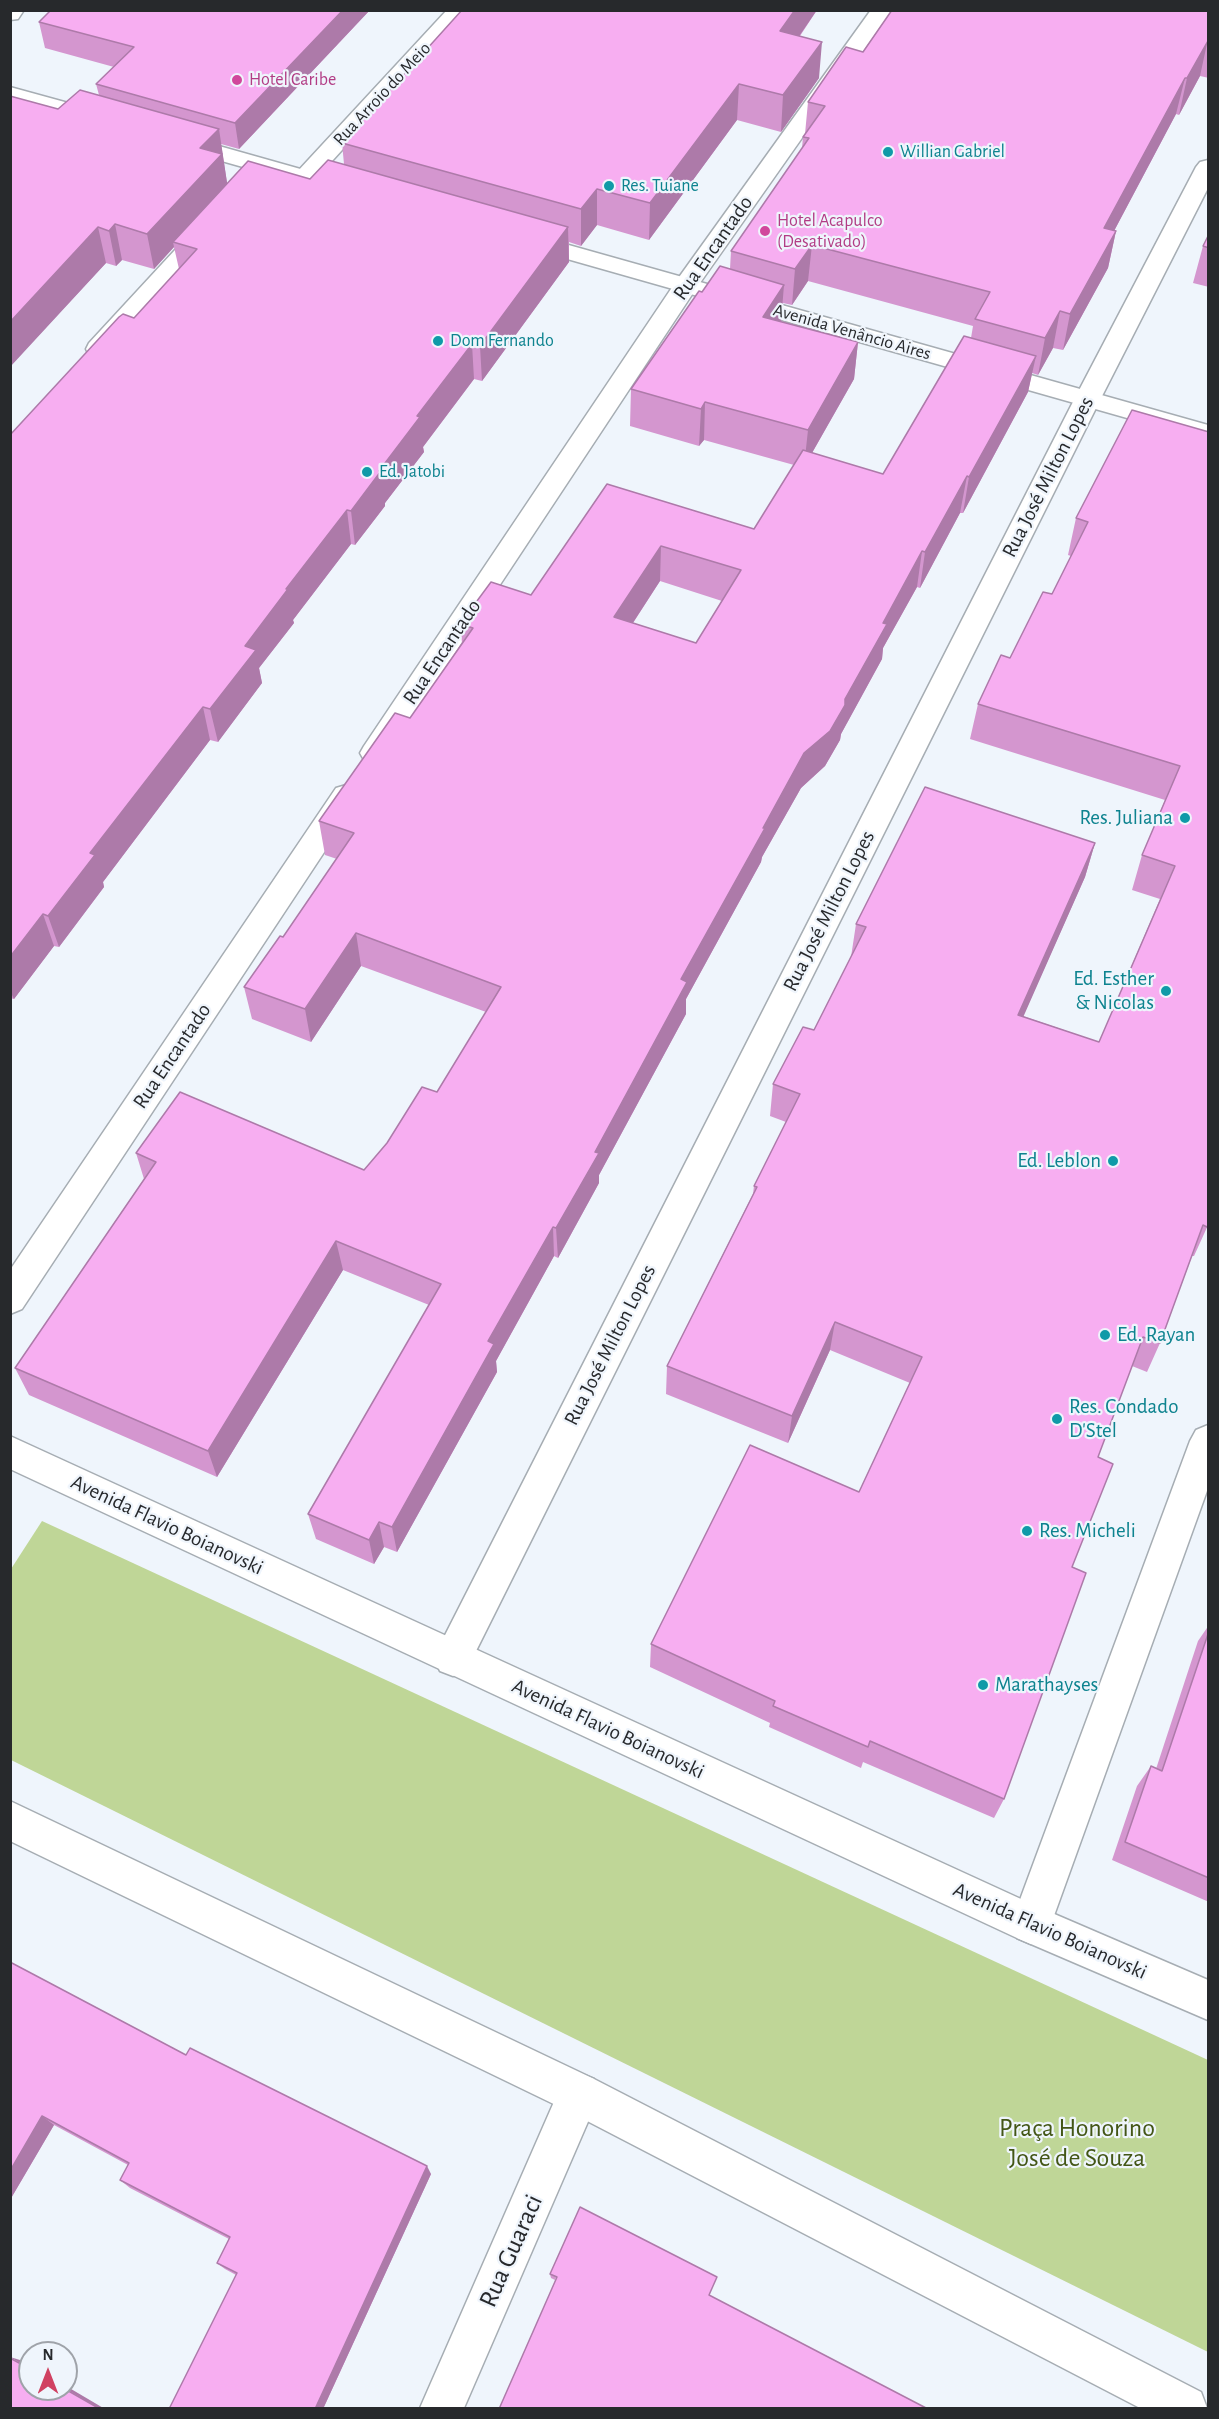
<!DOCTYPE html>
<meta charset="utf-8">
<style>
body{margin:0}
#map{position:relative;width:1219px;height:2419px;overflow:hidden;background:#eff5fc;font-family:"Alegreya Sans",sans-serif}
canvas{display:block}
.frame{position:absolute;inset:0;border:12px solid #27292c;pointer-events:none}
.north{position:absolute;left:18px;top:2341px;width:60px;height:60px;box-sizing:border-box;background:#eff5fc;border:2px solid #9fa3a9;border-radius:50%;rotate:0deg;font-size:16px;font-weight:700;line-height:24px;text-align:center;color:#27292c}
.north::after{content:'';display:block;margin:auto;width:21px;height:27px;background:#d04161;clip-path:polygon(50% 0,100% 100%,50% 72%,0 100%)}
</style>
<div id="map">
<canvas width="1219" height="2419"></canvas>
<div class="frame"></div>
<div class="north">N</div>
</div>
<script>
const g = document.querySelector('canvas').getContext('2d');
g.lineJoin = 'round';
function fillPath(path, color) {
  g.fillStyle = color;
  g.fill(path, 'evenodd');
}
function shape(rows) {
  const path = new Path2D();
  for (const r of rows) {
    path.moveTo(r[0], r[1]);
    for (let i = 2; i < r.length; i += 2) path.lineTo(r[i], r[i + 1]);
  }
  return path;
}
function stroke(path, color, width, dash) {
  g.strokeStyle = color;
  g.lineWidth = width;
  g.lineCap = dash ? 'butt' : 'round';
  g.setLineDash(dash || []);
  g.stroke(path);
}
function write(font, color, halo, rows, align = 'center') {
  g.font = font + ' "Alegreya Sans",sans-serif';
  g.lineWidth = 4.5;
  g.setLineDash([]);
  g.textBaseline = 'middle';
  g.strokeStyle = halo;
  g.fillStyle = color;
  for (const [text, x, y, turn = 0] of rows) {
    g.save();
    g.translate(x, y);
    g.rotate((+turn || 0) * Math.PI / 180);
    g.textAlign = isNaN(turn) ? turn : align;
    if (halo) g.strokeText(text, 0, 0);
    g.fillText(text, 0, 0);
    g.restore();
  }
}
fillPath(shape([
 [42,1521,1208,2060,1208,2352,11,1760,11,1569]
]), '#bfd697');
const minor = shape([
 [10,10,24,10,18,19,10,20,10,10],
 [447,10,469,10,313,182,305,184,297,182,293,177,297,172,447,10],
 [871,10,892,10,695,290,384,760,374,764,364,760,360,753,364,746,677,280,871,10],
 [1208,160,1208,188,1101,398,466,1671,453,1676,440,1671,434,1658,440,1645,1075,398,1196,167,1200,162,1208,160],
 [207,222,215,224,219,229,215,234,107,355,98,357,89,355,86,349,89,343,199,224,207,222],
 [346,785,356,788,361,796,356,804,22,1309,10,1314,10,1270,336,788,346,785],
 [1208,1425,1208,1488,1051,1924,1045,1938,1031,1944,1017,1938,1011,1924,1190,1441,1196,1430,1208,1425]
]);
const tertiary = shape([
 [10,87,112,115,115,120,112,125,104,127,10,101,10,87],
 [180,135,343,181,347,186,343,191,335,193,172,147,169,142,172,137,180,135],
 [526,233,1208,425,1208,441,518,245,514,240,518,235,526,233],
 [579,2073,594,2079,600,2094,464,2408,420,2408,564,2079,579,2073]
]);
const secondary = shape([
 [10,1436,1045,1910,1208,1980,1208,2020,1017,1938,10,1469,10,1436],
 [10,1801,594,2079,1201,2392,1207,2408,1140,2408,564,2109,10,1841,10,1801]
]);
stroke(minor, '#a6adb3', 3);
stroke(tertiary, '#a6adb3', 3);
stroke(secondary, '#a6adb3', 3);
fillPath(minor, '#fff');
fillPath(tertiary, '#fff');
fillPath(secondary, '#fff');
fillPath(shape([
 [51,10,370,10,239,149,221,144,227,183,310,179,344,164,342,143,462,10,817,10,800,36,819,78,781,132,737,120,649,240,597,225,581,246,569,242,569,262,482,381,474,379,423,447,424,452,385,503,385,506,355,545,351,544,293,620,294,623,259,668,262,683,218,742,210,740,103,882,104,887,59,947,54,946,14,999,10,998,10,435,134,318,179,269,174,247,154,269,122,260,116,266,106,263,10,366,10,96,58,109,99,95,96,84,114,67,45,48,39,22],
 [1209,10,1209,78,1200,76,1179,115,1176,114,1114,231,1116,231,1108,268,1063,350,1053,348,1038,375,1032,373,1028,392,963,513,960,513,920,588,917,587,883,648,882,659,841,734,840,740,825,766,801,788,762,857,761,862,686,999,686,1014,599,1175,599,1183,558,1258,554,1256,496,1361,497,1372,397,1552,384,1547,374,1564,316,1539,308,1514,429,1305,343,1270,217,1477,29,1395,15,1368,144,1179,136,1153,364,1170,437,1092,486,1012,361,966,311,1042,252,1019,244,987,283,937,337,859,325,855,319,821,410,718,462,643,460,624,531,595,607,484,754,529,794,465,704,440,699,446,630,426,631,389,702,292,730,269,731,251,802,148,803,137,805,134,808,102,863,52],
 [808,281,973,326,971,338,883,474,812,453,854,379,858,342,781,322,783,303,792,305],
 [660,581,722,601,696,643,633,623],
 [1209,234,1209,287,1193,283,1203,246],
 [1209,432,1209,1223,1194,1256,1192,1256,1160,1343,1147,1372,1132,1366,1098,1457,1072,1567,1004,1799,994,1818,863,1762,861,1768,769,1727,770,1723,650,1667,651,1644,859,1492,910,1383,830,1350,788,1443,666,1394,667,1366,753,1194,754,1186,786,1122,770,1116,773,1084,814,1030,851,957,856,924,1095,843,1085,877,1023,1016,1099,1042,1160,899,1132,890,1142,855,1165,800,970,739,978,704,1010,658,1052,594,1071,556,1068,555,1076,518],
 [1209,1625,1209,1902,1112,1860,1137,1786,1151,1766,1156,1769,1198,1641],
 [10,1962,186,2055,431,2174,323,2409,169,2409,236,2275,225,2269,217,2263,229,2239,130,2188,120,2180,128,2165,54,2125,10,2200],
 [580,2207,555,2280,551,2278,550,2274]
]), '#d496cf');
fillPath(shape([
 [343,10,370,10,239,149,235,123],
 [795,10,817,10,778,67,780,31],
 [1208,39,1200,76,1179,115,1187,78],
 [822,42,819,78,781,132,783,95],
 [1185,78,1176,114,1096,265,1104,228],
 [739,84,737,120,649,240,650,203],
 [219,129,228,189,173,242,174,247,154,269,147,234,200,148],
 [597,189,597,225,581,246,581,209],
 [115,224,122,260,116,266,109,231],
 [98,227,106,263,11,366,10,322],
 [568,227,569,262,482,381,480,346],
 [1116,231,1108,268,1063,350,1070,314],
 [812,245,808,281,792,305,795,269],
 [784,285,781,322,763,317],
 [1060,311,1053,348,1038,375,1045,338],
 [858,342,854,379,804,467,808,430],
 [472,344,474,379,423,447,424,452,385,503,385,506,355,545,351,511,417,416],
 [1036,356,1028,392,963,513,969,477],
 [705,402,704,440,699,446,701,409],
 [967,476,960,513,920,588,925,552],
 [347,510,351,544,293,620,294,623,259,668,262,683,218,742,210,709,245,646,286,589],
 [661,546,660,581,614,652,614,617],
 [922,551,917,587,883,648,882,659,841,734,840,740,825,766,801,788,762,857,761,862,686,999,686,1014,599,1175,599,1183,558,1258,556,1228,681,979,763,828,804,753,845,699,883,623],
 [203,707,210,740,103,882,104,887,59,947,48,916,90,853],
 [1095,843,1085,877,1010,1047,1018,1015],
 [43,914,54,946,14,999,10,991,10,957],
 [356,933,361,966,311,1042,305,1009],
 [553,1227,554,1256,496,1361,497,1372,397,1552,392,1527,488,1341],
 [336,1241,343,1270,217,1477,208,1451],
 [835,1322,830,1350,788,1443,792,1416],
 [379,1522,384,1547,374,1564,369,1540],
 [42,2116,54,2125,10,2200,10,2171],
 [427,2166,431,2174,323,2409,315,2409],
 [10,2357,20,2360,30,2366,30,2369],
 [66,2386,105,2409,100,2409,66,2389]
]), '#ad7aa9');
const building = shape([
 [51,10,343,10,235,123,96,84,134,47,39,22,51,10],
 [462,10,795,10,780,31,822,42,783,95,739,84,650,203,597,189,581,209,342,143,462,10],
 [892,10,1209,10,1209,39,1187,78,1185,78,1104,228,1116,231,1070,314,1060,311,1045,338,975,319,990,292,812,245,795,269,731,251,809,138,803,137,825,106,808,102,846,47,863,52,892,10],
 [80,90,219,129,200,148,222,154,147,234,115,224,109,231,98,227,10,322,10,96,58,109,80,90],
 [328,160,568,227,480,346,472,344,417,416,420,417,379,471,381,471,351,511,347,510,286,589,288,589,245,646,256,650,210,709,203,707,90,853,95,855,48,916,43,914,10,957,10,435,119,317,123,314,134,318,197,249,173,242,248,161,310,179,328,160],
 [1209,234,1209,248,1203,246,1209,234],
 [720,266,784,285,763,317,858,342,808,430,705,402,701,409,631,389,699,291,702,292,720,266],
 [964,336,1036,356,969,477,967,476,925,552,922,551,883,623,887,624,845,699,845,705,830,731,804,753,763,828,765,828,681,979,687,982,595,1152,599,1153,556,1228,553,1227,488,1341,494,1344,392,1527,379,1522,369,1540,308,1514,441,1284,336,1241,208,1451,15,1368,156,1162,136,1153,180,1092,364,1170,387,1143,422,1087,437,1092,501,987,356,933,305,1009,244,987,280,936,283,937,354,833,319,821,395,713,410,718,473,628,460,624,491,582,531,595,607,484,754,529,803,450,883,474,964,336],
 [661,546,741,570,696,643,614,617,661,546],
 [1132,410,1209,432,1209,1223,1207,1227,1203,1225,1160,1343,1143,1337,1098,1457,1113,1464,1072,1567,1086,1573,1004,1799,870,1741,868,1747,773,1706,775,1701,651,1644,750,1445,859,1492,922,1357,835,1322,792,1416,667,1366,757,1187,754,1186,800,1094,773,1084,803,1027,814,1030,866,927,856,924,925,787,1095,843,1018,1015,1099,1042,1175,866,1142,855,1180,766,978,704,1001,655,1010,658,1043,592,1052,594,1088,522,1076,518,1132,410],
 [1209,1631,1209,1878,1125,1842,1151,1766,1162,1771,1209,1631],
 [10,1962,186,2055,190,2048,427,2166,315,2409,169,2409,237,2273,217,2263,230,2237,120,2180,129,2163,42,2116,10,2171,10,1962],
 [580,2207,717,2277,709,2295,928,2409,499,2409,557,2277,550,2274,580,2207],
 [10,2358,30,2369,30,2389,65,2389,100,2409,10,2409,10,2358]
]);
fillPath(building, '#f7aef1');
stroke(building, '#ad7aa9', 1.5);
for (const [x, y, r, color] of [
 [237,80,6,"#d1479c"],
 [888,152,6,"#0f9aa8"],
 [609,186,6,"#0f9aa8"],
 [765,231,6,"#d1479c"],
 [438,341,6,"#0f9aa8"],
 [367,472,6,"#0f9aa8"],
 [1185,818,6,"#0f9aa8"],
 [1166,991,6,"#0f9aa8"],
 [1113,1161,6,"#0f9aa8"],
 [1105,1335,6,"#0f9aa8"],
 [1057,1419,6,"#0f9aa8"],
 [1027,1531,6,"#0f9aa8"],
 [983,1685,6,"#0f9aa8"]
]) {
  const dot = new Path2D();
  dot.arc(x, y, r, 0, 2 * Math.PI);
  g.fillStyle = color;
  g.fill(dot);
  stroke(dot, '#eff5fc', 2);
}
write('18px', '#b23c85', '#eff5fc', [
 ["Hotel Caribe",249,80],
 ["Hotel Acapulco",777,221],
 ["(Desativado)",777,242]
], 'left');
write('18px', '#27292c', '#eff5fc', [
 ["Rua Arroio do Meio",382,94,-47],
 ["Avenida Venâncio Aires",852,332,16]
]);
write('18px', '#0d838f', '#eff5fc', [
 ["Willian Gabriel",900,152],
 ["Res. Tuiane",621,186],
 ["Dom Fernando",450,341],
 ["Ed. Jatobi",379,472]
], 'left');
write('21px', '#27292c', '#eff5fc', [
 ["Rua Encantado",713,248,-55],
 ["Rua José Milton Lopes",1048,477,-63],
 ["Rua Encantado",442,652,-56],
 ["Rua José Milton Lopes",829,911,-63],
 ["Rua Encantado",172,1056,-56],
 ["Rua José Milton Lopes",610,1345,-63],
 ["Avenida Flavio Boianovski",167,1525,25],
 ["Avenida Flavio Boianovski",608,1729,25],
 ["Avenida Flavio Boianovski",1050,1931,24]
]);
write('21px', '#0d838f', '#eff5fc', [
 ["Res. Juliana",1173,818,"right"],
 ["Ed. Esther",1154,979,"right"],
 ["& Nicolas",1154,1003,"right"],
 ["Ed. Leblon",1101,1161,"right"],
 ["Ed. Rayan",1117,1335],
 ["Res. Condado",1069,1407],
 ["D'Stel",1069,1431],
 ["Res. Micheli",1039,1531],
 ["Marathayses",995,1685]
], 'left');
write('26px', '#435616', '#eff5fc', [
 ["Praça Honorino",1077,2128],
 ["José de Souza",1077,2158]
]);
write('26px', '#27292c', '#eff5fc', [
 ["Rua Guaraci",511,2251,-66]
]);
</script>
